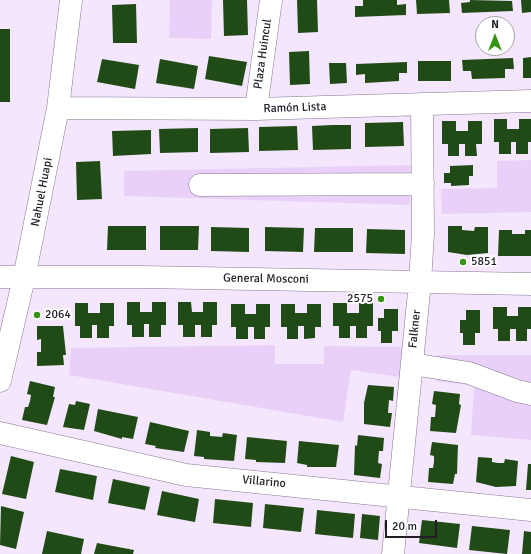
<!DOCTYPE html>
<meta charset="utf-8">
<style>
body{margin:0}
#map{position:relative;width:531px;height:554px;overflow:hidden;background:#f4e6fd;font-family:Signika,sans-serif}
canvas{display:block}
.north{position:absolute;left:475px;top:16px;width:40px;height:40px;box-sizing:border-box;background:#fff;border:1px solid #a7a4a8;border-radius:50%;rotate:0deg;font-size:11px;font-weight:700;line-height:16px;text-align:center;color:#221c26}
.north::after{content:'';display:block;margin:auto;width:14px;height:18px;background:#369515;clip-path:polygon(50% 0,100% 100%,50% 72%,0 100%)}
.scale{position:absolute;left:385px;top:520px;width:52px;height:18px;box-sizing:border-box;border:2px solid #221c26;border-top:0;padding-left:5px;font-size:12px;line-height:14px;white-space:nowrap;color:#221c26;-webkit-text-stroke:3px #fff;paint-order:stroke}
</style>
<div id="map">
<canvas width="531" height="554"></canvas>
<div class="north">N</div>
<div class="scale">20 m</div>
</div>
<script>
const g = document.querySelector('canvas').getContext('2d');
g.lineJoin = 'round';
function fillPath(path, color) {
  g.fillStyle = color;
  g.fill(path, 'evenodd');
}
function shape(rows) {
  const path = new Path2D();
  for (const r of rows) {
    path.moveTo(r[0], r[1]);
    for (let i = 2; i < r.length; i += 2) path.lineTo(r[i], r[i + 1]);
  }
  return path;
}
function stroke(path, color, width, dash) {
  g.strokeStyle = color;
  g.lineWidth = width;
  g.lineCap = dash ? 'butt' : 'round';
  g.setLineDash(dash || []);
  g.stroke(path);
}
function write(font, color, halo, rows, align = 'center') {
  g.font = font + ' Signika,sans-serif';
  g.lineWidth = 4;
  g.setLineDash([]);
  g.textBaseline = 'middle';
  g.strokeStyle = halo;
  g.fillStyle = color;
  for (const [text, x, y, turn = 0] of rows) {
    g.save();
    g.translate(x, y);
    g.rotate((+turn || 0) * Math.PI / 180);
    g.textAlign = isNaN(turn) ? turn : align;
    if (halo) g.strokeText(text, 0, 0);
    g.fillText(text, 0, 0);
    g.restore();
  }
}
fillPath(shape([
 [170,0,212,0,211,39,169,38],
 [531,160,531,212,442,214,441,189,497,188,497,161],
 [412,165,410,205,124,196,124,171],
 [275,345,275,364,324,364,324,346,403,347,400,377,351,370,343,422,69,375,71,348],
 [437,355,531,355,531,440,471,435,474,386,436,381]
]), '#e9d0f8');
fillPath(shape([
 [223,0,247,0,248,35,224,36],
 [297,0,317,0,318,32,298,33],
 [363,0,397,0,397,5,406,4,406,15,355,17,355,6,363,6],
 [416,0,449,0,450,13,417,14],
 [470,0,512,1,513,11,462,13,461,3,470,2],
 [521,0,531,0,531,12,522,13],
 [136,4,137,43,113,43,112,5],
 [0,29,10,29,10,102,0,102],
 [309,51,310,84,290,85,289,52],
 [209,56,247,62,242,86,205,79],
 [531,57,531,78,523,78,523,58],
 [513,58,514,69,505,69,505,78,472,79,471,71,463,71,462,60],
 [102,59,139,65,135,89,97,82],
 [160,59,198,66,194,89,156,83],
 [418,61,451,61,451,81,418,81],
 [407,62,407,73,399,73,399,81,365,83,365,74,356,75,356,64],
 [329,63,346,63,347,83,330,84],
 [494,119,507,119,507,129,519,129,519,119,531,119,531,142,528,142,528,154,516,154,516,142,511,142,511,154,499,154,499,142,494,142],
 [442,121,456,121,456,131,468,131,468,121,482,121,482,144,476,144,477,156,465,156,465,144,459,144,459,156,448,156,448,144,442,144],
 [403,122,404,146,365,147,365,123],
 [332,125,351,125,351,149,313,150,312,126],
 [297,126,298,150,259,151,259,127],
 [198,128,198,152,160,153,159,129],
 [248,128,249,152,210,153,210,129],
 [151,130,151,154,113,156,112,131],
 [100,161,102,199,77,200,76,162],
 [473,165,473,176,469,176,469,185,451,186,451,183,444,183,444,173,450,173,450,166],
 [108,226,146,226,146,250,107,250],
 [160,226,199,226,198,250,160,250],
 [448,226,462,226,462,230,474,231,475,227,488,227,488,253,467,255,448,252],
 [211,227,249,228,249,252,211,251],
 [265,227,304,228,303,252,265,251],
 [315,228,353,228,353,252,314,252],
 [367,229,405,230,405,254,366,253],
 [499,230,512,230,512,234,525,234,525,230,531,230,531,256,498,256],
 [127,302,140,302,140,312,152,312,152,302,166,302,166,325,161,325,161,337,149,337,149,324,144,324,144,337,132,337,132,325,127,325],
 [178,302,191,302,192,312,203,312,203,302,217,302,217,325,212,325,212,337,201,337,201,325,195,325,195,337,183,337,183,325,178,325],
 [75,303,88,303,88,313,100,313,100,303,114,303,114,326,109,326,109,338,97,338,97,325,92,325,92,338,80,338,80,326,75,326],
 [333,303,347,303,347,313,359,313,359,303,373,303,373,326,367,326,367,338,356,338,356,326,350,326,350,338,339,338,339,326,333,326],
 [231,304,245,304,245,314,256,314,256,304,270,304,270,327,265,327,265,339,254,339,254,327,248,327,248,339,236,339,236,327,231,327],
 [281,304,295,304,295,313,307,313,307,304,321,304,321,327,315,327,315,338,304,339,304,326,298,326,298,339,287,339,287,327,281,327],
 [493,307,507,307,507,316,518,316,518,307,531,307,531,329,527,329,527,341,516,341,516,329,510,329,510,341,498,341,498,329,493,329],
 [384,309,398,309,398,331,392,331,392,343,381,343,381,331,378,331,378,318,384,318],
 [466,310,480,310,480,333,475,333,475,345,463,345,463,333,460,333,460,320,466,320],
 [37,326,63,326,66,355,63,355,64,365,37,366,37,352,41,352,41,339,37,340],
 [30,381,55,387,53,397,55,397,47,425,22,420,25,407,28,407,30,401,31,395,27,394],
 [368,385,394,387,393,401,389,400,388,413,392,413,390,427,364,424,364,403],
 [434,391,460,394,459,404,461,405,456,433,430,431,431,417,435,417,436,405,432,404],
 [76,401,90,404,84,430,63,427,69,404,75,405],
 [98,409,138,417,133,439,122,437,122,439,94,431],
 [150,422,189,431,184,452,155,448,156,446,145,444],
 [197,430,210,432,210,436,222,437,223,433,237,435,234,461,204,459,204,457,194,456],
 [358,435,384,438,383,451,379,451,378,463,382,464,380,478,354,475,355,445,357,446],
 [247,437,287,441,285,463,256,462,256,460,245,459],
 [299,441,339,445,336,467,307,467,307,465,297,463],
 [432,442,458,445,457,474,455,474,453,484,428,482,429,468,433,468,434,462,434,456,430,455],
 [11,456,34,462,26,499,2,494],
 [478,457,492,458,492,462,498,463,504,463,505,459,518,461,516,486,496,487,476,482],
 [528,464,531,464,531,490,526,490],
 [60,469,97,476,93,500,55,492],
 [113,479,150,487,145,510,108,503],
 [162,491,199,499,195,522,157,515],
 [215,499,253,503,251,527,213,523],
 [265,504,304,508,301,532,263,528],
 [1,506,24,512,16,549,0,545],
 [317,510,355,514,353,538,315,534],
 [362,514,380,516,378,540,360,538],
 [422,520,460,524,457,548,419,543],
 [472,526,510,530,507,554,469,550],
 [47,531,84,539,81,554,42,554],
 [524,531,531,532,531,554,522,554],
 [97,543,134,550,133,554,94,554]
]), '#214b16');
const minor = shape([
 [58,108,256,109,531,101],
 [256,109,271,0],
 [200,185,423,184],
 [0,277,142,277,531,284],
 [412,364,469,373,517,391,531,394],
 [0,381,24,278,58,108,71,0],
 [0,433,186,475,531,510],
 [393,554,420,282,423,234,422,104]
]);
stroke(minor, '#877891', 23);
stroke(minor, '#fff', 22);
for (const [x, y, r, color] of [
 [463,262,4,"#369515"],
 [381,299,4,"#369515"],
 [37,315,4,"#369515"]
]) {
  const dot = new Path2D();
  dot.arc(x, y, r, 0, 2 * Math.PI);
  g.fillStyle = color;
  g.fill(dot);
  stroke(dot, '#fff', 1.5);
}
write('12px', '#221c26', '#fff', [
 ["Plaza Huincul",263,54,-82],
 ["Ramón Lista",295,108,-2],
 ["Nahuel Huapi",42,192,-79],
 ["General Mosconi",266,279,1],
 ["Falkner",415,329,-84],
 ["Villarino",264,482,5]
]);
write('12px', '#221c26', '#fff', [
 ["5851",471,262],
 ["2575",373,299,"right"],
 ["2064",45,315]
], 'left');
</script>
